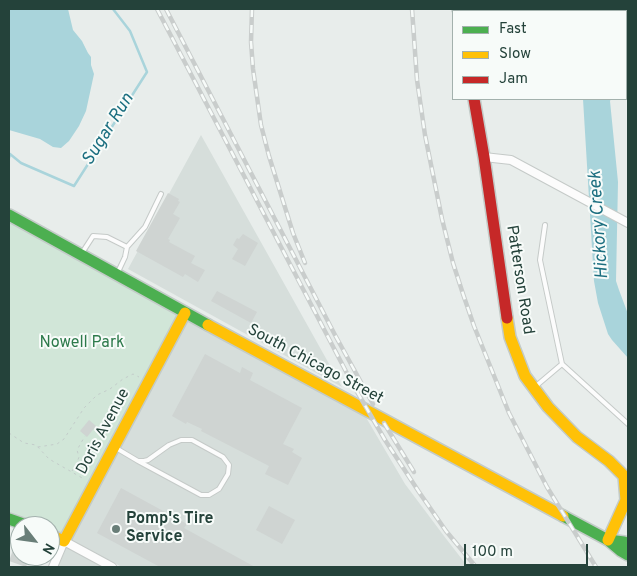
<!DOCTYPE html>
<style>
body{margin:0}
#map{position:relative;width:637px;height:576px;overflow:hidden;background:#e8edeb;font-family:Overpass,sans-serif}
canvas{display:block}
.frame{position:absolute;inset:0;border:10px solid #24423a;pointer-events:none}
.legend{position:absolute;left:452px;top:10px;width:175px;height:90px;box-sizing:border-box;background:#f7fbf9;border:1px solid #a3b1ad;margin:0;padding:6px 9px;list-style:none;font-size:15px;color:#24423a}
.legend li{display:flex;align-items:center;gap:10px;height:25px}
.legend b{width:25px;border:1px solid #a3b1ad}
.north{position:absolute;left:10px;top:516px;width:50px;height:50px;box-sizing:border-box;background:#f7fbf9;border:1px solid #a3b1ad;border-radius:50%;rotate:120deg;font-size:14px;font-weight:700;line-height:20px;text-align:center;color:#24423a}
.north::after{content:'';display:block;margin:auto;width:18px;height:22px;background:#697e78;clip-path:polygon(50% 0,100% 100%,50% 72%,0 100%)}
.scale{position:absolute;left:464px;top:544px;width:124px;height:22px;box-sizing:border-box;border:2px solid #24423a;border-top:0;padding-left:6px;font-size:15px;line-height:18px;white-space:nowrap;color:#24423a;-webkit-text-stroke:4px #f7fbf9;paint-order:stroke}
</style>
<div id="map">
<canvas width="637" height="576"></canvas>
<div class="frame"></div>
<ul class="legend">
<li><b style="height:6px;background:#4caf50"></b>Fast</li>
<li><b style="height:6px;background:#ffc107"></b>Slow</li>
<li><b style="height:6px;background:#c62828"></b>Jam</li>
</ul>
<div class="north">N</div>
<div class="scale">100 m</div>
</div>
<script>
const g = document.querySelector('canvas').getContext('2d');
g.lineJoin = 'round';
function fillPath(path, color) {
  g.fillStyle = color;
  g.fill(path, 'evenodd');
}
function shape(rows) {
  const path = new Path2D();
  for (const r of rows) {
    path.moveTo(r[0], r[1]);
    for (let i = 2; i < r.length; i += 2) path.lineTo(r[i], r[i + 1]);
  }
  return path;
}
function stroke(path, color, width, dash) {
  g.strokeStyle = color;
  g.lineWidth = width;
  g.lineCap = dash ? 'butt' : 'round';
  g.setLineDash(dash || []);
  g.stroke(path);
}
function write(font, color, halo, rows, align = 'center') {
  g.font = font + ' Overpass,sans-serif';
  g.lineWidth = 4;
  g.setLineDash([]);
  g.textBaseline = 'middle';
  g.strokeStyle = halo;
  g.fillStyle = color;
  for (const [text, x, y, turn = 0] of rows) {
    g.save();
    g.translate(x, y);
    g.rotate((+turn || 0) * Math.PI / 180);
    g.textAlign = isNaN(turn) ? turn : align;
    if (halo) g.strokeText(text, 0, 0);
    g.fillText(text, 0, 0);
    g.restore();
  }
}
fillPath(shape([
 [201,135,342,387,128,269],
 [187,319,364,414,405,484,444,536,468,567,122,567,71,540],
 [65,545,106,567,54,567]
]), '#d6dedb');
fillPath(shape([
 [9,220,180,315,58,543,50,540,50,526,20,526,9,524]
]), '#d1e6d8');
fillPath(shape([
 [9,9,68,9,73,30,82,41,88,53,91,57,91,65,94,74,86,111,79,126,69,141,61,148,53,147,40,139,9,130],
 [583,99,611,99,610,101,618,182,616,281,619,290,628,314,628,358,612,340,608,334,598,303,594,281]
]), '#a9d4db');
stroke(shape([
 [9,158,10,154,21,163,74,186,147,72,130,31,113,9]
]), '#a9d4db', 2.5);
fillPath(shape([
 [168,193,179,199,178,201,180,202,173,214,180,218,168,239,170,240,169,242,195,256,191,263,205,270,198,282,185,274,183,277,136,251],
 [243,234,258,243,245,266,232,259,238,249,233,245,237,238,239,239],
 [217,291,257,312,251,323,211,301],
 [205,354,240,373,242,367,253,373,250,380,302,408,283,444,294,449,292,452,302,458,288,485,265,474,269,466,201,431,202,429,187,422,186,424,172,416],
 [89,420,96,426,87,437,80,431],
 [121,488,187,524,184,528,255,567,160,567,97,533],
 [269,506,295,520,282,544,256,530],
 [13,550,20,553,20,556,30,556,26,567,9,561]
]), '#cfd4d2');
const lane = shape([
 [622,9,622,11],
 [626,49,628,74],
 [545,225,540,260,562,364],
 [127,247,145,227,161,194],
 [82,253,93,236,107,237,127,247,125,257,117,274],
 [536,386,562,364,628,424],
 [116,448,138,461,201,495,209,495,219,489,228,474,229,465,223,457,192,440,181,440,169,445,148,460,144,461,138,461]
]);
const street = shape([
 [484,157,511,160,628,223],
 [53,567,64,541,112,567]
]);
const fast = shape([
 [9,215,208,325],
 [563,516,608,540,621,551,628,555],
 [9,519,29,526],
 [608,540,624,542,628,544]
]);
const slow = shape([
 [458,9,459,11],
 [507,318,510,337,525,376,548,407,577,437,609,461,624,476,626,500,608,540],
 [208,325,563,516],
 [50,535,64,541,185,313]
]);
const jam = shape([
 [474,99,484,157,507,318]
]);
stroke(lane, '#c5cac8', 6);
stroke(street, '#c5cac8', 10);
stroke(fast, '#c3cbc8', 14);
stroke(slow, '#c3cbc8', 14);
stroke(jam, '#c3cbc8', 14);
stroke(shape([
 [9,433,24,443,36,445,49,459,84,479],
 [38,447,57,444,64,439,84,408,97,395,110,389,123,379,133,374,139,377],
 [72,471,76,465,79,457,77,450,85,436]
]), '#c3ccca', 1, [2.5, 4]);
stroke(lane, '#fcfcfc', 4);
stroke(street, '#fcfcfc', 8);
stroke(fast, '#4caf50', 11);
stroke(slow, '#ffc107', 11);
stroke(jam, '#c62828', 11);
const rail = shape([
 [157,9,352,383,385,440,419,492,446,531,476,567],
 [166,9,335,335,373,404],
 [252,9,251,42,253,69,261,125,269,156,293,233,305,263],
 [412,9,417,80,425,135,442,219,453,263,463,294,474,326,509,413,547,487,596,567],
 [384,423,414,472]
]);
stroke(rail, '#c9cdcc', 4.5);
stroke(rail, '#f7fbf9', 2.5, [8]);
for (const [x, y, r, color] of [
 [116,529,5,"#697e78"]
]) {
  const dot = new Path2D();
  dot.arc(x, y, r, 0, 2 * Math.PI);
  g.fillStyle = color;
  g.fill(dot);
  stroke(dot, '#f7fbf9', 2);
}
write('16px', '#24423a', '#f7fbf9', [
 ["Patterson Road",519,280,81],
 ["South Chicago Street",315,365,28],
 ["Doris Avenue",104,432,-62]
]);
write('16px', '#2d7a4b', '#f7fbf9', [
 ["Nowell Park",82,344]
]);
write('bold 16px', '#24423a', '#f7fbf9', [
 ["Pomp's Tire",126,520],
 ["Service",126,538]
], 'left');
write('italic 18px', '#1c6f80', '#f7fbf9', [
 ["Sugar Run",109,130,-58],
 ["Hickory Creek",600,225,-94]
]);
</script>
